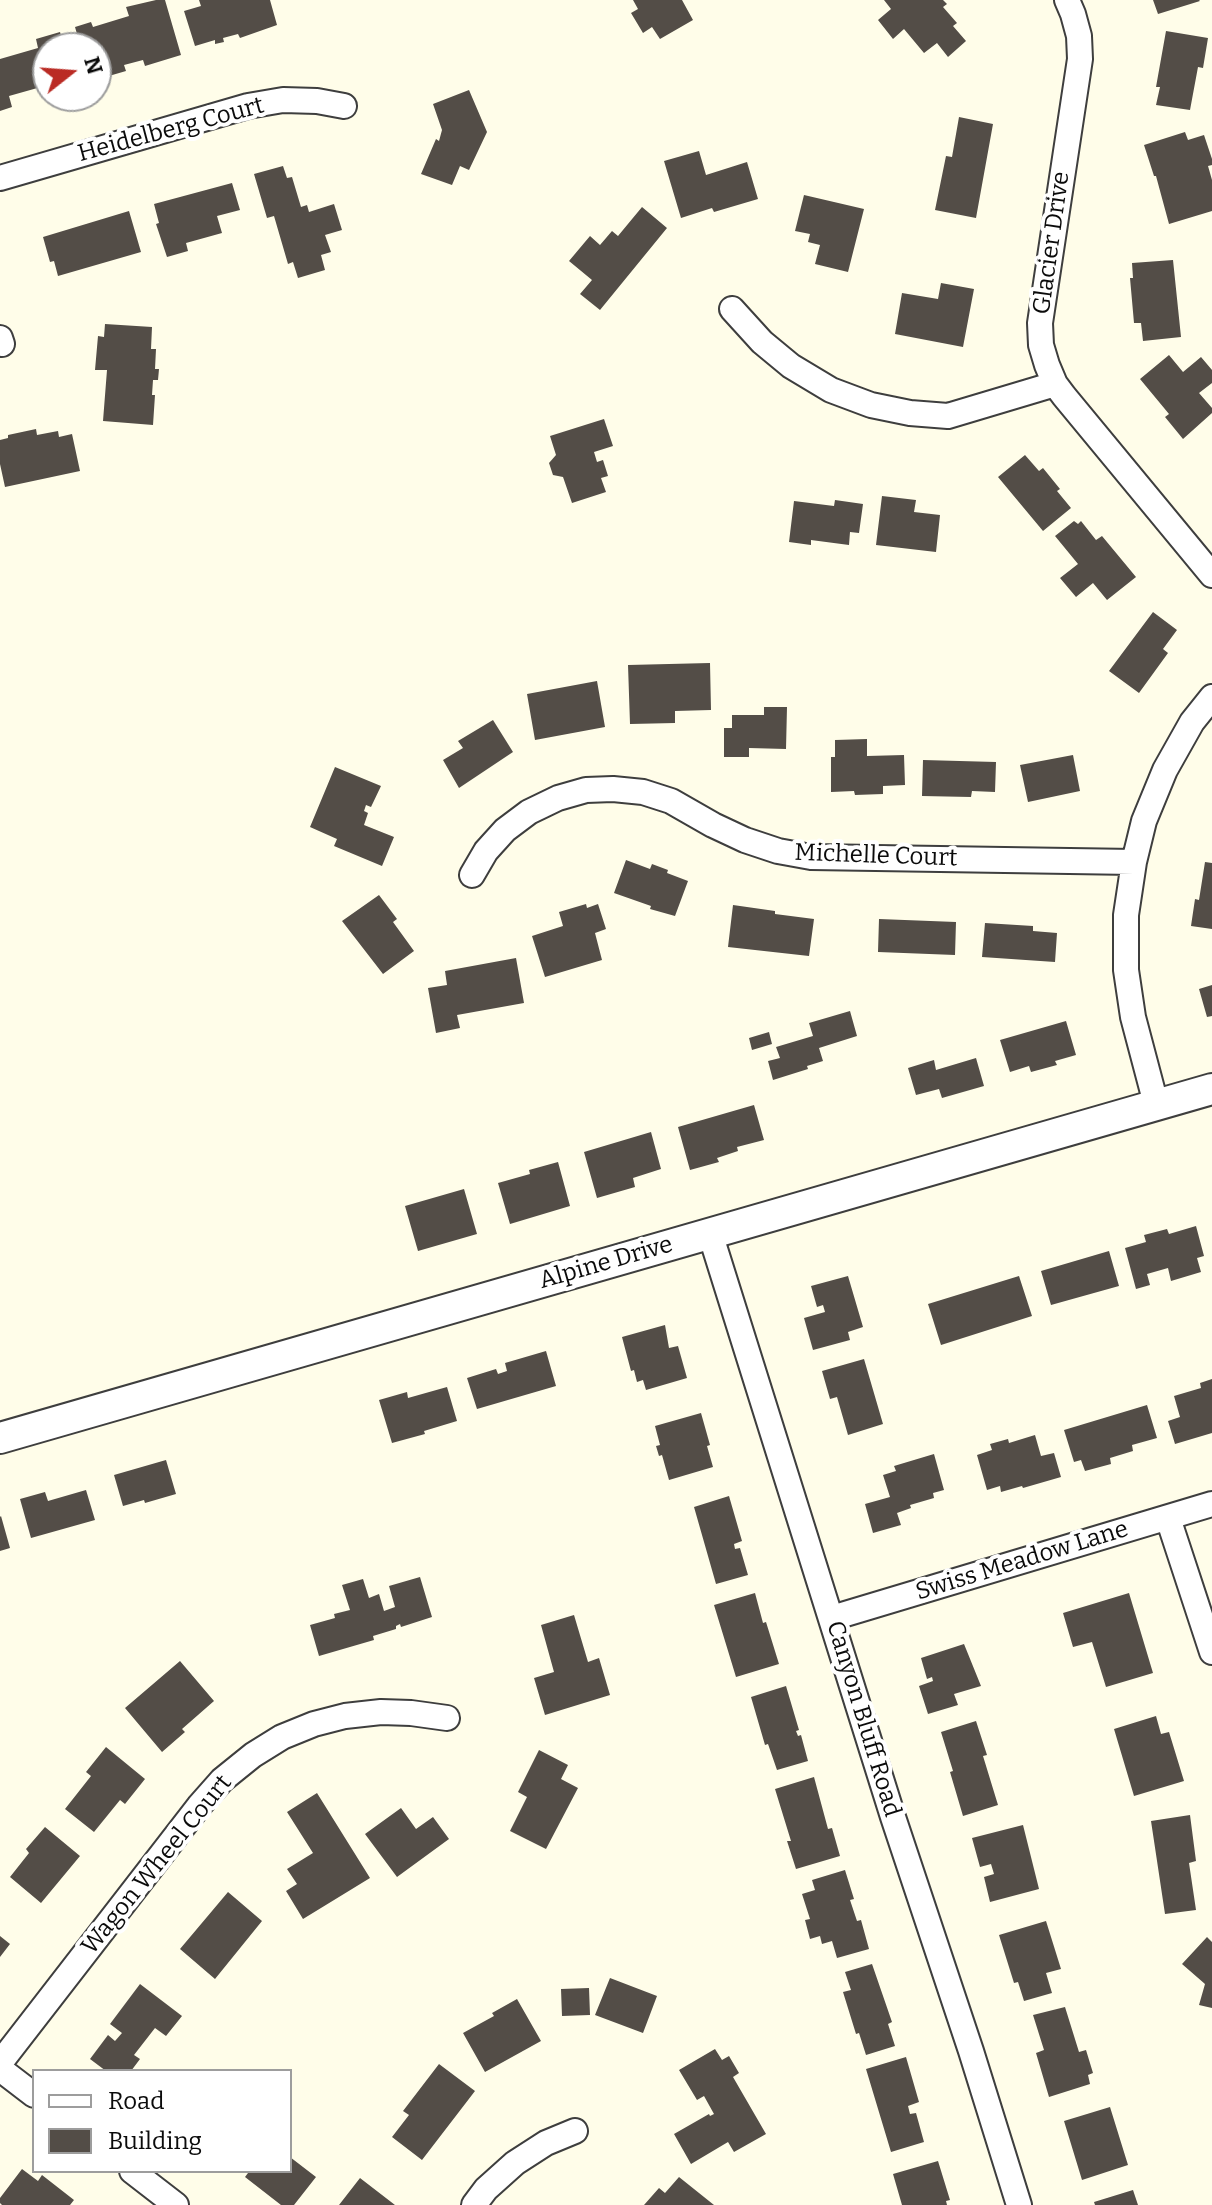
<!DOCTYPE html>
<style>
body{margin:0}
#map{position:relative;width:1212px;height:2205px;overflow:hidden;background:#fffde9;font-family:Bitter,serif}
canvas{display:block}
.legend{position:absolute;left:32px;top:2069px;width:260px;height:104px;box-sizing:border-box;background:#fff;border:2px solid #9d9d9d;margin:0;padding:10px 14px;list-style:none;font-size:24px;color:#0b0b0b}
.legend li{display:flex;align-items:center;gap:16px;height:40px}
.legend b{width:40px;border:2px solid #9d9d9d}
.north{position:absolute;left:32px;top:32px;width:80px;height:80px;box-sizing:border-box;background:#fff;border:2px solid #9d9d9d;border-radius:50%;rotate:73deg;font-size:22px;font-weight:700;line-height:32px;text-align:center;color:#0b0b0b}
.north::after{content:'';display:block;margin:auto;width:28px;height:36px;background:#ba2b24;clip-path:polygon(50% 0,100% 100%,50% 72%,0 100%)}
</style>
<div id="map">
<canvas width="1212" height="2205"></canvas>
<ul class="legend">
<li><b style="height:10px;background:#fff"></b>Road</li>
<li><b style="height:22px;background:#534d47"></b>Building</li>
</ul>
<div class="north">N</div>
</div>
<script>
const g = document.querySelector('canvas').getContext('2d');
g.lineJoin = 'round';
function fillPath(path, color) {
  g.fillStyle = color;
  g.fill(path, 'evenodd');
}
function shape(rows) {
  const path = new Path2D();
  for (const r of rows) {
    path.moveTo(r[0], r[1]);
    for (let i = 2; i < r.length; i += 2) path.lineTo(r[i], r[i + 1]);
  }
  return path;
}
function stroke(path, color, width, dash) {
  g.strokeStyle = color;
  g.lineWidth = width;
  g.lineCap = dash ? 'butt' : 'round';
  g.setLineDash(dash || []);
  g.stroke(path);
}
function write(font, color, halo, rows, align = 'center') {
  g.font = font + ' Bitter,serif';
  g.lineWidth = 8;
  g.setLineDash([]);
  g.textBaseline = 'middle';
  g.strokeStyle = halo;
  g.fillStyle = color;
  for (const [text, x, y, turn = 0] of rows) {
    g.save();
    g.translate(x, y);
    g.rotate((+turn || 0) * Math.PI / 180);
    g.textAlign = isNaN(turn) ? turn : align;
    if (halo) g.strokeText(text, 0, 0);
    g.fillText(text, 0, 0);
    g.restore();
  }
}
fillPath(shape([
 [156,0,165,0,181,55,145,66,143,60,124,65,126,71,102,78,96,58,96,48,81,48,75,27,91,22,93,27,129,16,126,7],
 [199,0,270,0,277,25,240,38,238,34,223,38,224,42,215,44,215,40,195,46,184,11,201,6],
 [633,0,682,0,693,20,660,39,652,27,643,33,631,13,638,9],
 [884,0,943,0,947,4,943,7,957,23,953,26,966,41,948,57,937,43,924,53,904,29,893,39,878,20,891,9],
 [1153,0,1199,0,1200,1,1158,14],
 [1166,31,1208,38,1203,68,1198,67,1190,110,1156,105,1160,87,1156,87],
 [60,32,65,48,48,48,48,85,9,96,12,107,0,111,0,59,38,48,36,39],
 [469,90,487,132,469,170,460,166,452,185,421,174,436,139,439,141,442,130,433,104],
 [959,117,993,124,976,218,935,210,946,156,952,157],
 [1185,132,1188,140,1204,135,1212,159,1212,165,1208,166,1212,180,1212,211,1169,224,1156,176,1154,176,1144,145],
 [699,151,706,175,747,162,758,199,714,212,712,208,681,218,664,161],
 [283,166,287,178,292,177,301,207,307,205,309,212,334,204,342,230,325,235,331,252,321,255,325,270,298,278,293,262,288,264,274,216,267,218,254,174],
 [232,183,240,210,217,216,222,233,186,243,188,251,167,257,156,224,159,223,154,204],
 [804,195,864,209,848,272,815,264,820,245,808,242,810,234,795,231],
 [642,207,667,228,600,310,580,294,592,280,569,261,590,236,600,245,612,231,618,236],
 [129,211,141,252,58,276,54,261,50,262,43,237],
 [1173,260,1181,337,1143,341,1141,323,1134,323,1130,278,1133,278,1132,263],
 [941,283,974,289,963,347,895,334,902,293,938,299],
 [105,324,152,327,151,349,156,349,155,369,159,369,158,380,153,380,152,395,155,395,153,425,103,421,107,370,95,370,98,336,104,337],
 [1169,355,1183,372,1201,357,1212,370,1212,383,1199,393,1212,408,1212,413,1183,439,1165,417,1169,414,1140,379],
 [604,419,613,446,594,452,597,462,603,460,608,476,601,478,606,492,572,503,563,477,553,475,549,463,556,455,550,436],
 [36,429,37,435,58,431,59,437,72,434,80,471,5,487,0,464,0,440,8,438,8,435],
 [1025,455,1039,471,1043,468,1060,489,1057,491,1071,508,1043,531,998,477],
 [882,496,916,500,914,512,940,515,936,552,876,545],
 [835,500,863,504,859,533,850,532,849,545,811,540,811,545,789,542,794,501,834,506],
 [1074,521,1078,524,1081,521,1096,540,1102,536,1136,577,1107,600,1093,583,1076,597,1060,578,1078,564,1055,536],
 [1153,612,1177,630,1163,649,1168,653,1139,693,1109,671],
 [710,663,711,710,675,711,675,723,630,724,628,665],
 [597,681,605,727,535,740,527,694],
 [764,707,787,707,786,749,749,748,749,757,724,757,724,728,732,728,732,715,764,715],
 [493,720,513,752,459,788,443,760,463,748,458,741],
 [867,739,867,756,904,755,905,785,883,786,883,794,855,795,854,791,831,792,831,757,835,757,835,740],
 [1073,755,1080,791,1028,802,1020,765],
 [923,760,996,762,995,792,972,791,971,797,922,796],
 [335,767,381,786,371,807,366,805,364,811,368,813,364,825,394,837,382,866,334,846,337,839,310,827],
 [626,860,650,869,652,864,668,870,667,873,688,881,675,916,650,909,651,906,614,893],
 [1205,862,1212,863,1212,929,1191,926,1195,899,1199,900],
 [379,895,397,919,393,922,414,951,383,974,342,921],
 [586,904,587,908,598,904,606,929,595,933,602,960,545,977,532,936,563,926,559,912],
 [733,905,775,911,775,914,814,919,809,956,728,947],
 [879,919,956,922,955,955,878,952],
 [985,923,1033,926,1033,931,1057,933,1055,962,982,957],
 [516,958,524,1003,457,1015,460,1028,436,1033,428,988,447,985,445,971],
 [1212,985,1212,1016,1207,1017,1199,989],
 [850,1011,857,1036,819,1048,823,1061,807,1066,808,1069,773,1080,768,1061,780,1058,776,1047,813,1036,809,1023],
 [1066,1021,1076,1055,1055,1061,1057,1065,1031,1072,1029,1066,1010,1072,1000,1040],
 [769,1032,772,1044,752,1050,749,1038],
 [976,1058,984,1086,942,1098,939,1089,916,1095,908,1068,934,1060,936,1070],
 [754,1105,764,1140,737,1147,738,1151,717,1158,719,1162,690,1170,678,1127],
 [651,1132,661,1169,633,1178,635,1187,597,1198,584,1152],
 [558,1162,570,1206,510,1224,498,1183,530,1174,529,1170],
 [464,1189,477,1234,418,1251,405,1206],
 [1196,1226,1204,1256,1197,1258,1201,1272,1171,1281,1168,1268,1147,1274,1150,1285,1136,1289,1125,1248,1146,1242,1144,1235,1167,1229,1169,1234],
 [1109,1251,1119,1286,1051,1305,1041,1271],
 [848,1276,863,1327,848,1332,850,1340,813,1350,804,1318,825,1312,823,1305,817,1307,811,1286],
 [1019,1276,1032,1316,941,1345,928,1304],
 [665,1325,669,1348,678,1346,687,1378,646,1390,643,1380,637,1382,634,1370,631,1371,622,1337],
 [546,1351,556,1386,477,1409,467,1378,496,1369,498,1374,507,1371,505,1363],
 [864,1359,883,1424,848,1435,837,1397,830,1399,822,1371],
 [1212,1379,1212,1433,1175,1444,1168,1421,1180,1417,1174,1396,1201,1388,1200,1383],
 [447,1387,457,1421,424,1431,425,1434,392,1443,379,1400,407,1392,408,1398],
 [1147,1405,1157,1438,1132,1445,1133,1451,1110,1458,1111,1464,1085,1471,1081,1460,1074,1462,1064,1430],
 [701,1413,710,1445,707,1446,713,1467,669,1480,662,1455,659,1456,656,1446,660,1445,655,1426],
 [1035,1435,1041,1456,1054,1453,1061,1477,1023,1488,1022,1486,1001,1492,1000,1486,987,1490,977,1455,992,1450,990,1444,1008,1439,1009,1443],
 [934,1454,944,1490,933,1493,934,1498,910,1505,911,1508,897,1513,901,1525,873,1533,865,1504,890,1497,883,1475,896,1471,894,1466],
 [166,1460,176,1494,145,1503,144,1500,123,1506,114,1475],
 [86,1490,95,1520,31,1538,20,1499,45,1492,48,1501],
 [729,1496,742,1541,734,1544,735,1549,740,1548,748,1575,716,1584,694,1507],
 [1,1516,10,1548,0,1551,0,1517],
 [420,1577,432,1617,401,1627,400,1624,396,1626,396,1629,373,1636,374,1640,319,1656,310,1625,335,1618,334,1614,350,1610,342,1585,363,1579,369,1598,379,1594,384,1611,395,1607,389,1586],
 [755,1593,763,1623,766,1622,779,1664,736,1677,714,1605],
 [1129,1593,1153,1673,1106,1687,1092,1642,1073,1647,1063,1613],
 [574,1615,588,1662,599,1658,610,1695,545,1715,534,1678,554,1672,541,1625],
 [964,1644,981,1686,954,1694,958,1705,928,1714,919,1686,933,1681,932,1677,927,1679,921,1658],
 [180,1661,214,1701,182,1729,185,1732,162,1752,125,1708],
 [786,1686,799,1730,796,1731,798,1736,801,1735,808,1761,777,1770,768,1744,765,1745,751,1697],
 [1156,1716,1161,1734,1169,1732,1184,1781,1134,1796,1114,1729],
 [976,1721,987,1755,983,1756,998,1805,963,1816,950,1772,953,1771,941,1732],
 [106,1747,145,1779,125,1804,120,1800,94,1832,65,1809,91,1776,86,1772],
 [539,1750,568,1765,561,1779,578,1788,546,1849,510,1831,527,1797,518,1792],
 [814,1777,828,1829,832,1828,840,1856,796,1869,787,1841,791,1841,775,1789],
 [317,1793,370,1878,303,1919,286,1891,297,1884,287,1869,313,1853,287,1812],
 [401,1808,416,1829,433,1817,449,1839,397,1877,365,1834],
 [1190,1815,1196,1861,1189,1863,1196,1910,1165,1914,1151,1821],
 [1023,1825,1039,1889,990,1902,984,1877,994,1874,991,1864,980,1867,972,1838],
 [45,1827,80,1856,41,1903,10,1877,29,1853,26,1849],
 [845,1870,854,1899,850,1900,857,1921,861,1920,869,1949,837,1958,832,1941,822,1944,820,1936,810,1939,805,1920,810,1919,802,1894,815,1890,812,1880],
 [228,1892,262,1921,215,1979,180,1949],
 [1046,1921,1061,1969,1046,1973,1052,1993,1024,2001,1018,1982,1014,1983,999,1935],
 [0,1936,10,1944,0,1957],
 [1207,1937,1212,1942,1212,2008,1199,2005,1205,1984,1182,1964],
 [872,1964,892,2022,888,2024,895,2046,866,2055,859,2033,856,2034,843,1992,851,1990,845,1972],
 [610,1978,657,1996,643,2033,595,2015],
 [140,1984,182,2016,166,2036,155,2028,134,2055,140,2059,131,2071,106,2071,90,2059,108,2035,115,2041,122,2033,110,2024],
 [589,1988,590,2015,562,2016,561,1989],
 [517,1999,541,2041,485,2072,463,2033,494,2016,492,2013],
 [1065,2007,1079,2052,1086,2050,1093,2073,1088,2075,1090,2084,1049,2097,1036,2053,1044,2050,1033,2015],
 [715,2049,722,2060,729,2056,739,2073,733,2077,766,2134,734,2152,728,2142,691,2164,674,2134,709,2114,710,2116,714,2114,704,2096,697,2100,679,2070],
 [906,2057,919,2102,908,2106,910,2114,916,2113,924,2142,891,2152,866,2069],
 [439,2064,475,2091,422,2160,392,2137,409,2115,403,2111],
 [1110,2107,1128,2165,1082,2180,1064,2121],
 [290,2157,316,2177,294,2205,281,2205,245,2177,248,2173,245,2171,290,2171],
 [938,2161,950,2200,946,2201,947,2205,902,2205,893,2174],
 [22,2169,38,2181,42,2175,74,2200,70,2205,2,2205,0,2203,0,2198],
 [679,2177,714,2205,644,2205,659,2188,665,2193],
 [360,2178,395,2205,339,2205],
 [1133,2190,1138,2205,1095,2205,1094,2202]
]), '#534d47');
const minor = shape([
 [1067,0,1073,14,1079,36,1080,59,1040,323,1041,345,1047,365,1055,384,1064,396,1212,575],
 [0,178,248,106,283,100,317,101,344,106],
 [732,309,762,342,791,366,831,390,871,405,910,413,948,416,1055,384],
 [0,338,2,344],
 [472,875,486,851,505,830,529,812,558,798,586,790,613,789,643,792,671,801,713,825,745,840,778,851,811,857,1134,862],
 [1156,1104,1133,1017,1126,970,1126,915,1134,862,1144,821,1165,770,1192,722,1212,697],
 [710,1233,893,1817,971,2051,1019,2205],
 [1168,1518,1212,1652],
 [832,1618,1212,1504],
 [0,2063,199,1806,222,1780,253,1755,282,1737,314,1724,345,1716,381,1712,411,1713,447,1718],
 [0,2069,34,2095],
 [132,2171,176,2205],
 [474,2205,486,2189,515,2163,546,2143,575,2131]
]);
const tertiary = shape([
 [0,1438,1212,1089]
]);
stroke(minor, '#3e3e3e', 28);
stroke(tertiary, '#3e3e3e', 34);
stroke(minor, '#fff', 24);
stroke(tertiary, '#fff', 30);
write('24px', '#0b0b0b', '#fff', [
 ["Heidelberg Court",171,130,-15],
 ["Glacier Drive",1052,243,-82],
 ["Michelle Court",876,856,2],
 ["Alpine Drive",606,1263,-16],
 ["Swiss Meadow Lane",1022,1561,-17],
 ["Canyon Bluff Road",863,1719,73],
 ["Wagon Wheel Court",157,1865,-51]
]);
</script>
